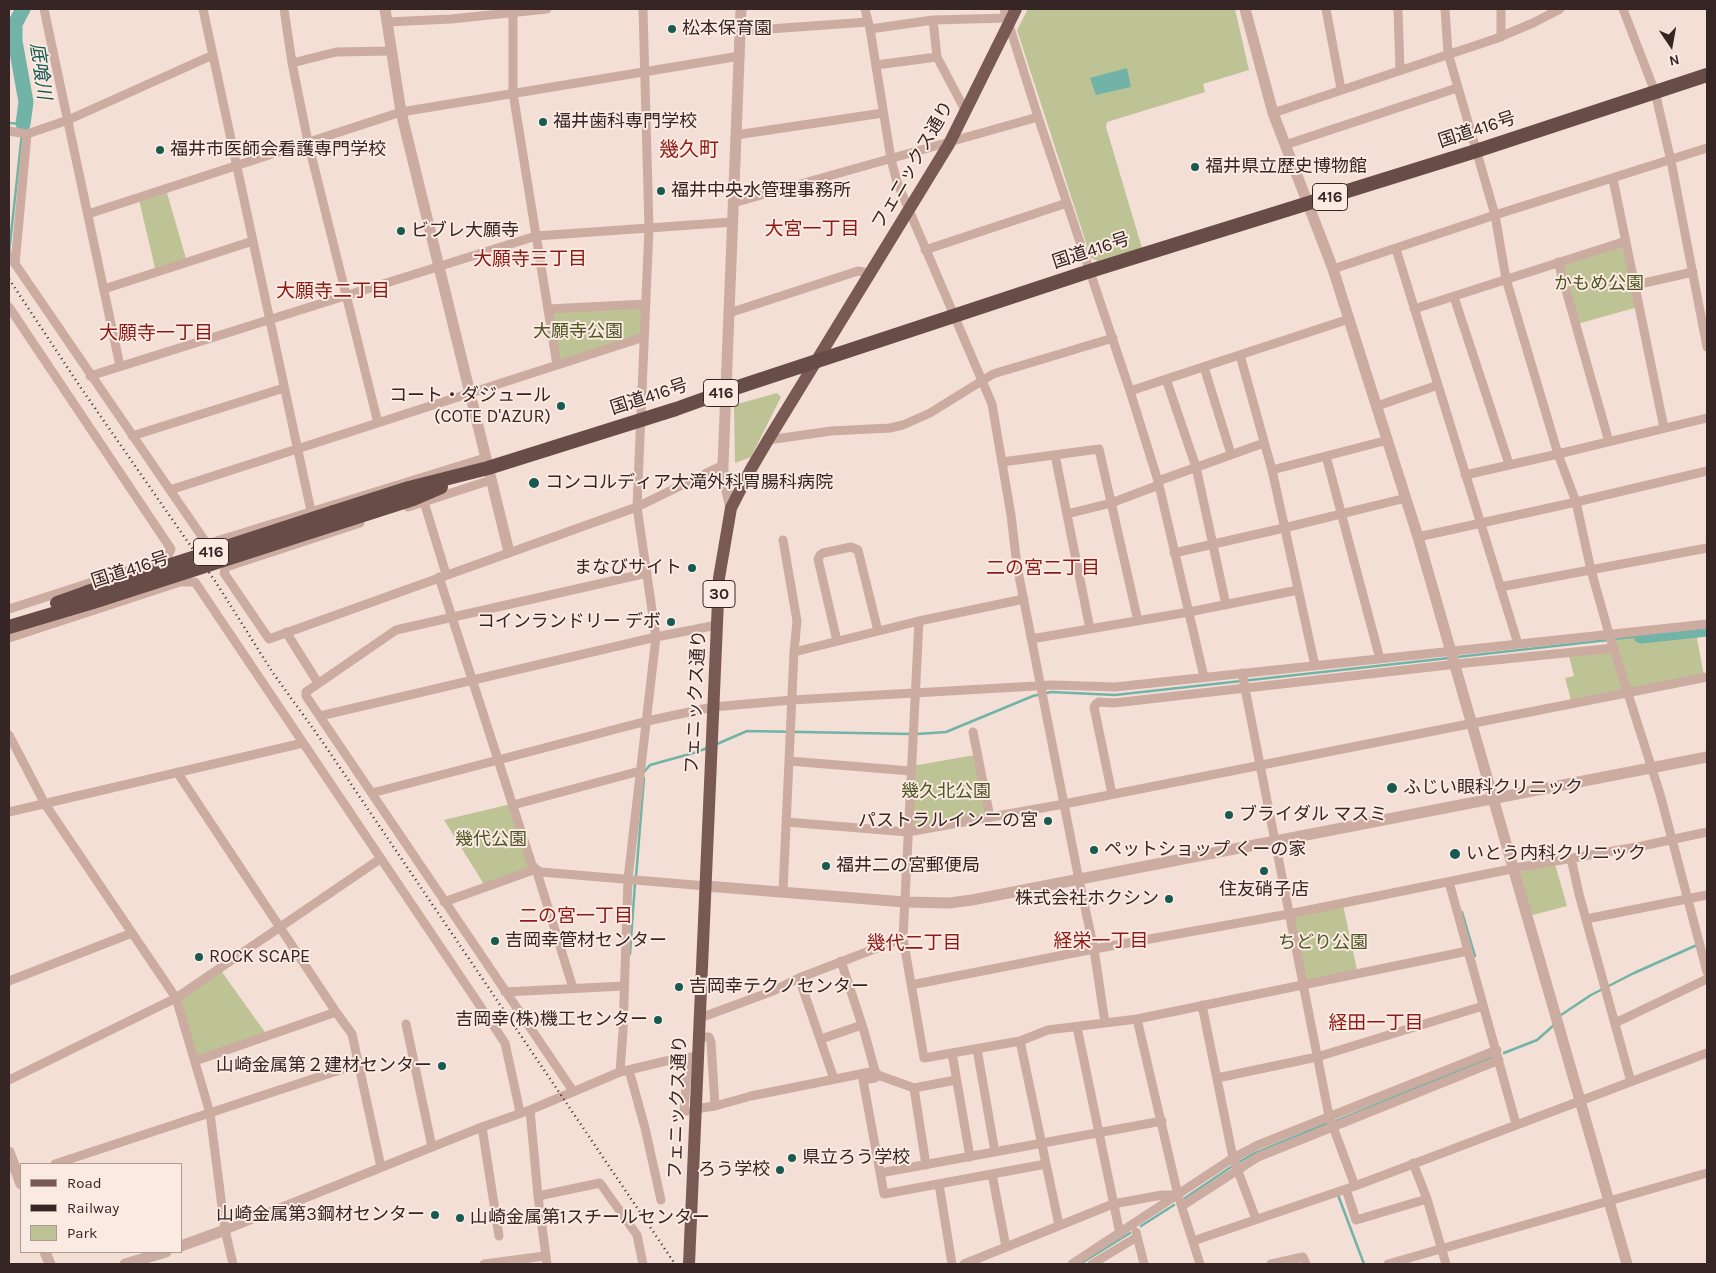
<!DOCTYPE html>
<meta charset="utf-8">
<style>
body{margin:0}
#map{position:relative;width:1716px;height:1273px;overflow:hidden;background:#f3dfd6;font-family:Karla,sans-serif}
canvas{display:block}
.frame{position:absolute;inset:0;border:10px solid #352625;pointer-events:none}
.legend{position:absolute;left:20px;top:1163px;width:162px;height:90px;box-sizing:border-box;background:#fbeae2;border:1px solid #ac9c96;margin:0;padding:6px 9px;list-style:none;font-size:15px;color:#352625}
.legend li{display:flex;align-items:center;gap:10px;height:25px}
.legend b{width:25px;border:1px solid #ac9c96}
.north{position:absolute;left:1646px;top:20px;width:50px;height:50px;-webkit-text-stroke:4px #fbeae2;paint-order:stroke;rotate:168deg;font-size:14px;font-weight:700;line-height:20px;text-align:center;color:#352625}
.north::after{content:'';display:block;margin:auto;width:18px;height:22px;background:#352625;clip-path:polygon(50% 0,100% 100%,50% 72%,0 100%)}
</style>
<div id="map">
<canvas width="1716" height="1273"></canvas>
<div class="frame"></div>
<ul class="legend">
<li><b style="height:6px;background:#795954"></b>Road</li>
<li><b style="height:6px;background:#352625"></b>Railway</li>
<li><b style="height:14px;background:#bdc395"></b>Park</li>
</ul>
<div class="north">N</div>
</div>
<script>
const g = document.querySelector('canvas').getContext('2d');
g.lineJoin = 'round';
function fillPath(path, color) {
  g.fillStyle = color;
  g.fill(path, 'evenodd');
}
function shape(rows) {
  const path = new Path2D();
  for (const r of rows) {
    path.moveTo(r[0], r[1]);
    for (let i = 2; i < r.length; i += 2) path.lineTo(r[i], r[i + 1]);
  }
  return path;
}
function stroke(path, color, width, dash) {
  g.strokeStyle = color;
  g.lineWidth = width;
  g.lineCap = dash ? 'butt' : 'round';
  g.setLineDash(dash || []);
  g.stroke(path);
}
function write(font, color, halo, rows, align = 'center') {
  g.font = font + ' Karla,"Noto Sans JP",sans-serif';
  g.lineWidth = 4;
  g.setLineDash([]);
  g.textBaseline = 'middle';
  g.strokeStyle = halo;
  g.fillStyle = color;
  for (const [text, x, y, turn = 0] of rows) {
    g.save();
    g.translate(x, y);
    g.rotate((+turn || 0) * Math.PI / 180);
    g.textAlign = isNaN(turn) ? turn : align;
    if (halo) g.strokeText(text, 0, 0);
    g.fillText(text, 0, 0);
    g.restore();
  }
}
fillPath(shape([
 [1028,9,1235,9,1249,70,1203,84,1205,92,1107,122,1106,127,1142,248,1098,261,1091,258,1017,30],
 [167,193,187,262,156,272,139,200],
 [1625,241,1638,307,1577,324,1558,263],
 [644,306,643,336,563,361,557,358,550,310],
 [777,393,781,397,751,457,735,463,734,405],
 [1696,633,1704,676,1571,700,1565,678,1574,676,1568,652,1613,648,1612,639],
 [975,755,988,816,909,831,912,766],
 [511,804,532,869,485,886,444,820],
 [1555,864,1567,906,1529,916,1516,873],
 [1343,905,1357,970,1303,981,1291,916],
 [219,968,267,1035,195,1061,176,998]
]), '#bdc395');
fillPath(shape([
 [1127,68,1131,87,1096,95,1090,78]
]), '#72b3a8');
stroke(shape([
 [9,123,23,124,9,253],
 [1613,639,1641,636],
 [1457,657,1608,640],
 [917,734,946,732,1033,696,1051,692,1115,695,1449,658],
 [717,744,747,731,911,734],
 [644,772,650,765,697,752,707,748],
 [636,877,644,778],
 [1462,912,1475,956],
 [630,954,635,883],
 [1561,1015,1591,995,1634,973,1697,945],
 [1504,1053,1537,1040,1554,1025],
 [1336,1121,1494,1056],
 [1239,1162,1253,1154,1328,1123],
 [1338,1195,1364,1264],
 [1185,1198,1231,1167],
 [1141,1226,1174,1205],
 [1080,1264,1130,1233]
]), '#72b3a8', 2.5);
stroke(shape([
 [23,124,26,102,15,41,15,24,23,9],
 [1641,636,1707,629]
]), '#72b3a8', 15);
stroke(shape([
 [44,9,120,366],
 [203,9,311,511],
 [284,9,292,63,308,142,378,423],
 [513,9,513,93,557,365],
 [865,9,870,29,891,159,897,182,992,404,1011,515,1017,566,1079,880,1094,949,1105,1023],
 [1004,9,1038,117,1130,391,1158,481,1204,677],
 [1326,9,1341,89],
 [1398,9,1400,70],
 [1445,9,1448,53,1495,215,1506,279,1558,454,1576,502,1591,570,1609,634,1660,794,1707,972],
 [1623,9,1655,92,1671,161,1707,347],
 [933,20,937,57,965,110],
 [387,22,451,19,547,9],
 [870,29,933,20,1008,18],
 [741,31,868,22],
 [1501,37,1501,9],
 [292,63,336,52,391,51],
 [876,65,937,57],
 [1273,113,1495,39,1533,23,1560,9],
 [9,131,27,134,68,120,213,55],
 [736,135,883,113],
 [1285,145,1457,88],
 [1613,179,1664,428],
 [733,203,1038,117],
 [88,214,401,112,740,56],
 [1396,249,1518,644],
 [925,250,1067,203],
 [9,255,207,544,485,458],
 [1558,262,1609,442],
 [15,264,27,134],
 [1333,269,1495,215,1707,148],
 [1635,285,1693,272],
 [104,289,253,241],
 [1454,297,1509,464],
 [9,307,171,549,167,558,9,609],
 [548,309,646,304],
 [1414,309,1626,241],
 [729,313,858,271,869,273],
 [1240,355,1272,470,1315,666],
 [1204,367,1231,454],
 [90,376,536,236,733,222],
 [1166,379,1196,467,1226,605],
 [1130,391,1349,319],
 [1377,406,1438,385],
 [132,436,284,388],
 [768,440,831,431,890,428,903,425,930,413,993,374,1113,338],
 [1055,455,1090,629],
 [1326,456,1380,659],
 [1002,462,1099,449,1138,621],
 [1272,470,1388,440],
 [1465,475,1558,454,1707,418],
 [1158,481,1264,443],
 [170,490,644,337],
 [424,502,446,574],
 [408,507,491,480],
 [1067,514,1111,503,1159,485],
 [1418,537,1576,502,1707,471],
 [783,540,797,621,794,652],
 [1174,553,1284,528,1406,498],
 [220,557,226,567,224,573,269,639,637,507,723,465],
 [226,567,360,523],
 [439,577,532,865,536,869,541,872,706,886],
 [1500,587,1707,548],
 [919,621,903,938,924,1058,1020,1041,1048,1030,1137,1019,1468,951],
 [286,632,318,683],
 [9,638,180,582,195,582,505,1043,520,1112],
 [1031,639,1189,612,1298,590],
 [837,641,818,559,820,555,823,553,851,547,858,550,878,631],
 [1242,673,1329,1116,1355,1186],
 [320,716,656,637,717,625],
 [973,732,990,817],
 [9,735,45,804,176,998,210,1113,225,1230,233,1264],
 [789,761,911,771],
 [177,772,336,1012,352,1034,381,1167],
 [372,793,647,721,713,707,792,700,1053,685,1115,687,1707,624],
 [1112,794,1094,707,1096,704,1099,702,1114,703,1466,663,1614,648],
 [513,805,640,771],
 [9,812,303,743],
 [786,822,908,832,1064,804,1707,677],
 [1571,858,1579,894,1631,1082],
 [1449,882,1516,1124],
 [783,891,794,652,919,621,1024,599],
 [444,902,536,869,573,988],
 [1586,919,1707,895],
 [841,961,864,1031,875,1071,878,1075,914,1088,956,1080],
 [799,978,834,1079],
 [9,981,132,933],
 [911,985,1094,949,1289,914,1521,867,1642,846,1707,832],
 [505,992,624,986],
 [1202,1005,1233,1158,1256,1219],
 [700,1018,773,991,799,978,903,938],
 [1137,1019,1178,1195,1200,1264],
 [1615,1023,1707,979],
 [406,1024,432,1147],
 [1077,1027,1120,1234],
 [699,1037,709,1037,711,1042,715,1106,751,1096,875,1071],
 [821,1039,862,1025],
 [1020,1041,1059,1225],
 [977,1049,995,1152],
 [952,1053,970,1157],
 [195,1061,336,1012],
 [629,1070,645,1128,661,1200],
 [620,1072,623,1031,628,879,656,637,637,507,649,228,643,9],
 [878,1075,875,1078,863,1080,884,1194,1046,1164],
 [1217,1078,1317,1057,1483,1006],
 [9,1080,176,998,380,859],
 [914,1088,926,1165],
 [573,1091,306,696,306,692,396,630,647,573],
 [701,1108,715,1106],
 [530,1110,538,1196,547,1264],
 [687,1111,684,1111,688,1058],
 [482,1127,499,1236],
 [1413,1163,1427,1199,1446,1264],
 [55,1164,358,1064],
 [880,1173,1162,1121],
 [992,1174,1006,1247],
 [939,1184,952,1264],
 [1346,1189,1356,1220,1427,1199],
 [538,1196,600,1183,637,1235,643,1264],
 [1182,1206,1258,1157,1499,1060],
 [225,1230,482,1127,530,1110,620,1072,666,1061,698,1056],
 [1136,1232,1144,1264],
 [1193,1241,1355,1186,1707,1053],
 [484,1264,545,1256],
 [964,1264,1113,1204,1162,1195,1178,1195],
 [1072,1264,1233,1158,1258,1145,1497,1050],
 [1092,1264,1137,1237],
 [1271,1264,1303,1257,1306,1264],
 [1388,1264,1707,1173]
]), '#ccaca1', 9);
stroke(shape([
 [385,9,401,112,509,552],
 [1245,9,1273,113,1333,269,1418,537,1627,1264],
 [731,508,723,474,723,465,741,9],
 [706,886,905,902,949,903,972,900,1707,757],
 [9,1152,21,1184],
 [181,1246,225,1230],
 [45,1252,50,1264],
 [125,1264,166,1252]
]), '#ccaca1', 11);
stroke(shape([
 [689,1264,719,578,731,508,751,469,768,440,949,144,1016,9]
]), '#795954', 12);
stroke(shape([
 [334,512,409,488,488,468,676,409,726,391,1090,271,1476,151,1707,75],
 [338,523,413,499,441,487],
 [57,603,88,592],
 [9,627,93,602]
]), '#684c48', 14);
stroke(shape([
 [9,279,81,388,217,584,273,673,322,741,675,1264]
]), '#352625', 2.5, [1, 4]);
stroke(shape([
 [88,592,334,512],
 [93,602,338,523]
]), '#684c48', 14);
for (const [x, y, r, color] of [
 [672,29,5,"#175a51"],
 [543,122,5,"#175a51"],
 [160,150,5,"#175a51"],
 [1195,167,5,"#175a51"],
 [661,191,5,"#175a51"],
 [401,231,5,"#175a51"],
 [561,406,5,"#175a51"],
 [534,483,6,"#175a51"],
 [692,568,5,"#175a51"],
 [671,622,5,"#175a51"],
 [1392,788,6,"#175a51"],
 [1229,815,5,"#175a51"],
 [1048,821,5,"#175a51"],
 [1094,850,5,"#175a51"],
 [1455,854,6,"#175a51"],
 [826,866,5,"#175a51"],
 [1264,871,5,"#175a51"],
 [1169,899,5,"#175a51"],
 [495,941,5,"#175a51"],
 [199,957,5,"#175a51"],
 [679,987,5,"#175a51"],
 [658,1020,5,"#175a51"],
 [442,1066,5,"#175a51"],
 [792,1158,5,"#175a51"],
 [780,1170,5,"#175a51"],
 [435,1215,5,"#175a51"],
 [460,1218,5,"#175a51"]
]) {
  const dot = new Path2D();
  dot.arc(x, y, r, 0, 2 * Math.PI);
  g.fillStyle = color;
  g.fill(dot);
  stroke(dot, '#fbeae2', 2);
}
for (const [x, y, w] of [
 [1330,197,35],
 [721,393,35],
 [211,552,35],
 [719,594,32]
]) {
  const box = new Path2D();
  box.roundRect(x - w / 2, y - 13.5, w, 27, 4);
  g.fillStyle = '#fbeae2';
  g.fill(box);
  stroke(box, '#352625', 1);
}
write('bold 16px', '#352625', null, [
 ["416",1330,197],
 ["416",721,393],
 ["416",211,552],
 ["30",719,594]
]);
write('18px', '#352625', '#fbeae2', [
 ["松本保育園",682,29],
 ["福井歯科専門学校",553,122],
 ["福井市医師会看護専門学校",170,150],
 ["福井県立歴史博物館",1205,167],
 ["福井中央水管理事務所",671,191],
 ["ビブレ大願寺",411,231],
 ["コート・ダジュール",551,396,"right"],
 ["(COTE D'AZUR)",551,417,"right"],
 ["コンコルディア大滝外科胃腸科病院",545,483],
 ["まなびサイト",682,568,"right"],
 ["コインランドリー デボ",661,622,"right"],
 ["ふじい眼科クリニック",1403,788],
 ["ブライダル マスミ",1239,815],
 ["パストラルイン二の宮",1038,821,"right"],
 ["ペットショップ くーの家",1104,850],
 ["いとう内科クリニック",1466,854],
 ["福井二の宮郵便局",836,866],
 ["住友硝子店",1264,890,"center"],
 ["株式会社ホクシン",1159,899,"right"],
 ["吉岡幸管材センター",505,941],
 ["ROCK SCAPE",209,957],
 ["吉岡幸テクノセンター",689,987],
 ["吉岡幸(株)機工センター",648,1020,"right"],
 ["山崎金属第２建材センター",432,1066,"right"],
 ["県立ろう学校",802,1158],
 ["ろう学校",770,1170,"right"],
 ["山崎金属第3鋼材センター",425,1215,"right"],
 ["山崎金属第1スチールセンター",470,1218]
], 'left');
write('18px', '#352625', '#fbeae2', [
 ["国道416号",1477,130,-18],
 ["フェニックス通り",913,165,-60],
 ["国道416号",1091,251,-18],
 ["国道416号",649,397,-18],
 ["国道416号",130,570,-18],
 ["フェニックス通り",696,702,-87],
 ["フェニックス通り",678,1107,-88]
]);
write('18px', '#4e5626', '#fbeae2', [
 ["かもめ公園",1599,284],
 ["大願寺公園",578,332],
 ["幾久北公園",946,792],
 ["幾代公園",491,840],
 ["ちどり公園",1323,943]
]);
write('italic 19px', '#175a51', '#fbeae2', [
 ["底喰川",40,71,82]
]);
write('19px', '#8c1a16', '#fbeae2', [
 ["大宮一丁目",812,230],
 ["大願寺三丁目",530,260],
 ["大願寺二丁目",333,292],
 ["大願寺一丁目",156,334],
 ["二の宮二丁目",1043,569],
 ["二の宮一丁目",576,917],
 ["経栄一丁目",1101,942],
 ["幾代二丁目",914,944],
 ["経田一丁目",1376,1024]
]);
write('20px', '#8c1a16', '#fbeae2', [
 ["幾久町",689,150]
]);
</script>
